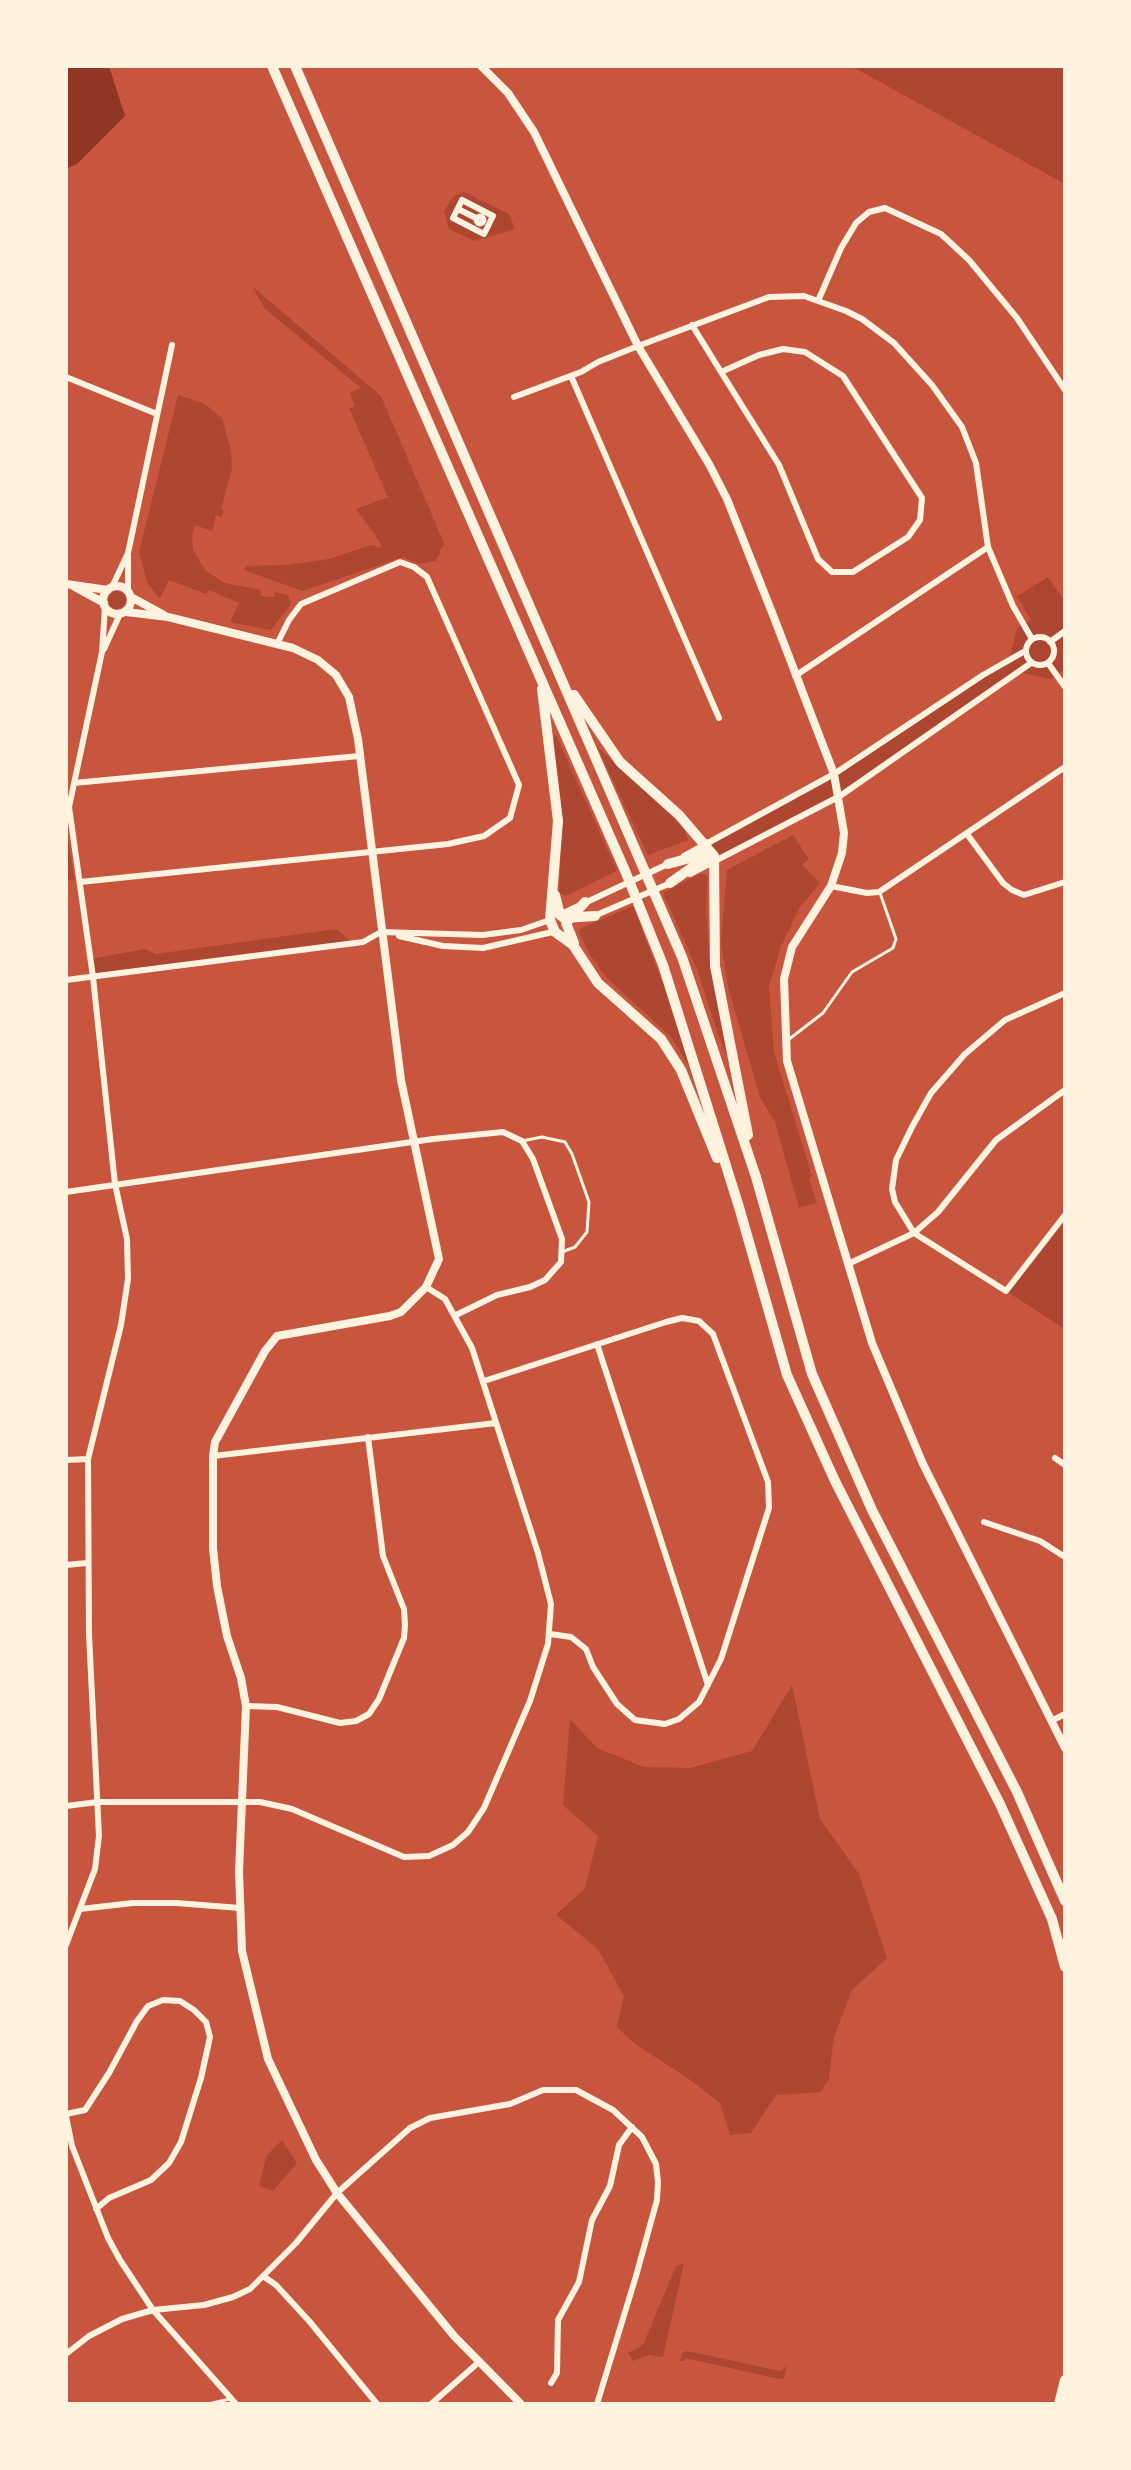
<!DOCTYPE html>
<style>
body{margin:0}
#map{position:relative;width:1131px;height:2470px;overflow:hidden;background:#c8553d;font-family:Commissioner,sans-serif}
canvas{display:block}
.frame{position:absolute;inset:0;border:68px solid #fff3e0;pointer-events:none}
</style>
<div id="map">
<canvas width="1131" height="2470"></canvas>
<div class="frame"></div>
</div>
<script>
const g = document.querySelector('canvas').getContext('2d');
g.lineJoin = 'round';
function fillPath(path, color) {
  g.fillStyle = color;
  g.fill(path, 'evenodd');
}
function shape(rows) {
  const path = new Path2D();
  for (const r of rows) {
    if (r.length === 3) {
      path.moveTo(r[0] + r[2], r[1]);
      path.arc(r[0], r[1], r[2], 0, 2 * Math.PI);
      continue;
    }
    path.moveTo(r[0], r[1]);
    for (let i = 2; i < r.length; i += 2) path.lineTo(r[i], r[i + 1]);
  }
  return path;
}
function stroke(path, color, width, dash) {
  g.strokeStyle = color;
  g.lineWidth = width;
  g.lineCap = dash ? 'butt' : 'round';
  g.setLineDash(dash || []);
  g.stroke(path);
}
fillPath(shape([
 [851,66,1065,66,1065,184],
 [464,192,509,214,515,229,475,241,449,229,444,211,454,196],
 [252,286,381,396,444,543,436,561,419,564,403,557,302,591,244,570,246,566,287,565,329,559,371,545,382,548,378,539,356,509,388,497,349,408,355,407,350,393,361,388,264,308],
 [178,395,205,404,222,418,231,451,232,468,221,509,224,511,221,517,216,515,212,531,195,525,192,535,193,550,206,571,225,583,261,590,261,596,274,597,275,592,288,595,291,604,271,630,230,622,239,603,209,590,206,594,169,580,160,599,147,582,139,552],
 [1048,577,1065,602,1065,669,1051,679,1019,672,840,796,714,862,706,844,834,774,1010,658,1017,628,1031,620,1017,596],
 [117,600,9],
 [556,735,617,871,565,896,559,893,562,821,553,738],
 [597,747,682,822,688,840,648,855],
 [66,825,74,879,68,880,66,867],
 [793,835,809,859,802,865,820,883,800,907,781,946,769,987,774,1052,812,1176,809,1178,817,1203,799,1208,775,1122,760,1097,728,987,721,942,727,870],
 [699,874,706,874,708,879,706,903,710,965,728,1057,718,1034,697,969,663,893],
 [633,906,672,1007,691,1064,688,1065,672,1038,607,978,590,955,579,932,581,928],
 [336,929,353,943,93,977,90,959,145,949,156,954],
 [1065,1215,1065,1329,1006,1291],
 [792,1685,820,1819,859,1874,887,1958,852,1990,834,2037,829,2079,821,2092,776,2095,751,2133,730,2135,720,2103,689,2079,635,2044,617,2027,624,1996,598,1949,556,1915,585,1888,598,1836,563,1805,570,1719,597,1748,644,1767,690,1768,752,1751],
 [282,2140,297,2163,273,2191,259,2186,267,2155],
 [684,2263,663,2357,648,2355,633,2361,628,2353,643,2345,676,2266],
 [687,2351,780,2371,787,2366,784,2379,779,2379,685,2358,684,2361,680,2361,682,2353]
]), '#ae4732');
fillPath(shape([
 [66,66,109,66,125,116,77,164,66,169]
]), '#8f3625');
stroke(shape([
 [788,1040,823,1013,852,972,893,948,896,939,880,893],
 [522,1141,542,1137,565,1142,572,1154,589,1202,587,1232,575,1247,562,1252],
 [208,2404,230,2399]
]), '#fff3e0', 3);
stroke(shape([
 [462,200,493,216,484,234,453,218,462,200],
 [458,209,476,218],
 [480,220,3.5],
 [818,301,841,248,856,223,869,212,885,208,941,234,969,260,1017,318,1065,390],
 [692,325,721,372,779,465,818,559,832,572,853,572,908,537,920,520,922,498,843,376,805,352,783,349,759,355,721,372],
 [571,376,719,718],
 [66,377,157,414],
 [514,397,581,372,598,362,638,346,769,297,804,296,846,311,862,319,894,343,932,385,962,427,976,463,988,547,1013,606,1032,639],
 [128,556,128,591],
 [112,587,128,553,172,345],
 [1040,651,14],
 [1050,642,1065,631],
 [104,649,120,614],
 [1048,663,1065,687],
 [795,676,988,547],
 [74,783,359,756],
 [967,834,1003,883,1012,890,1024,895,1065,882],
 [684,856,834,774,983,675,1025,651],
 [690,874,840,796,1031,663],
 [80,882,448,844,484,836,510,818,519,785,427,577,414,567,400,562,301,604,289,620,277,644],
 [831,886,867,893,879,892,1065,767],
 [559,915,670,863],
 [594,916,673,882],
 [399,936,443,946,483,948,557,931],
 [66,980,363,942,381,932,483,935,521,930,550,920],
 [1065,993,1005,1020,965,1054,931,1093,912,1127,896,1160,892,1189,895,1202,914,1233,1006,1291,1065,1215],
 [66,1192,433,1139,503,1132,522,1141,533,1159,562,1239,561,1262,545,1280,530,1287,497,1295,456,1315],
 [848,1264,914,1233,938,1212,996,1140,1065,1090],
 [597,1344,708,1685],
 [484,1381,666,1322,682,1318,699,1321,713,1334,768,1482,769,1508,721,1659,699,1702,679,1719,665,1724,635,1720,617,1704,593,1667,586,1649,571,1637,550,1634],
 [213,1456,496,1423],
 [1055,1458,1065,1465],
 [66,1460,88,1459],
 [984,1522,1040,1541,1065,1557],
 [66,1565,87,1563],
 [246,1706,277,1707,340,1723,356,1721,369,1714,379,1699,404,1638,405,1625,404,1609,383,1556,368,1437],
 [1051,1721,1065,1714],
 [66,1806,98,1802,260,1802,292,1809,404,1857,429,1856,453,1845,468,1832,484,1808,530,1701,548,1644,551,1604,538,1553,472,1348,445,1299,426,1287],
 [80,1909,133,1903,176,1903,240,1908],
 [66,1945,95,1869,99,1836,89,1634,88,1459,121,1325,128,1279,127,1239,115,1184,93,977,69,807,102,652,105,607],
 [66,2114,85,2110,109,2073,137,2021,148,2006,163,2000,180,2001,194,2010,206,2022,210,2037,201,2078,181,2142,169,2163,151,2180,109,2198,96,2209],
 [66,2116,72,2146,108,2238,120,2260,153,2310,236,2404],
 [263,2276,276,2285,310,2322,377,2404],
 [66,2354,89,2336,122,2319,153,2310,204,2305,233,2297,250,2289,296,2243,337,2193,410,2128,430,2118,510,2104,543,2090,576,2090,613,2110,642,2137,656,2164,658,2182,657,2200,636,2276,597,2404],
 [551,2383,557,2373,558,2320,579,2282,592,2220,610,2186,619,2145,632,2127],
 [431,2404,479,2362]
]), '#fff3e0', 6);
stroke(shape([
 [481,66,508,93,534,132,638,346,709,464,727,499,773,615,834,774,844,833,842,853,831,886,792,947,784,979,787,1061,872,1343,923,1464,1065,1748],
 [66,584,108,590],
 [117,600,14],
 [73,586,104,603],
 [131,597,164,615],
 [126,612,168,617,293,648,318,660,336,675,349,697,358,739,401,1080,439,1259,426,1287,401,1312,390,1316,277,1336,265,1351,215,1442,213,1456,213,1548,217,1586,227,1636,241,1678,246,1706,239,1872,242,1951,268,2059,316,2160,337,2193,454,2336,521,2404]
]), '#fff3e0', 8);
stroke(shape([
 [272,66,626,873,663,965,739,1207,787,1375,835,1481,1000,1804,1052,1919,1065,1967],
 [295,66,682,957,756,1177,812,1374,872,1510,1017,1792,1065,1901],
 [542,689,558,821,550,920,555,932,573,945,598,983,661,1039,681,1070,717,1158],
 [574,695,620,762,679,815,714,856,715,966,748,1135],
 [668,864,697,856,709,859],
 [670,883,701,861,706,844],
 [555,895,560,915,564,918,595,916],
 [574,943,566,923,585,902],
 [1059,2404,1065,2380]
]), '#fff3e0', 10);
</script>
